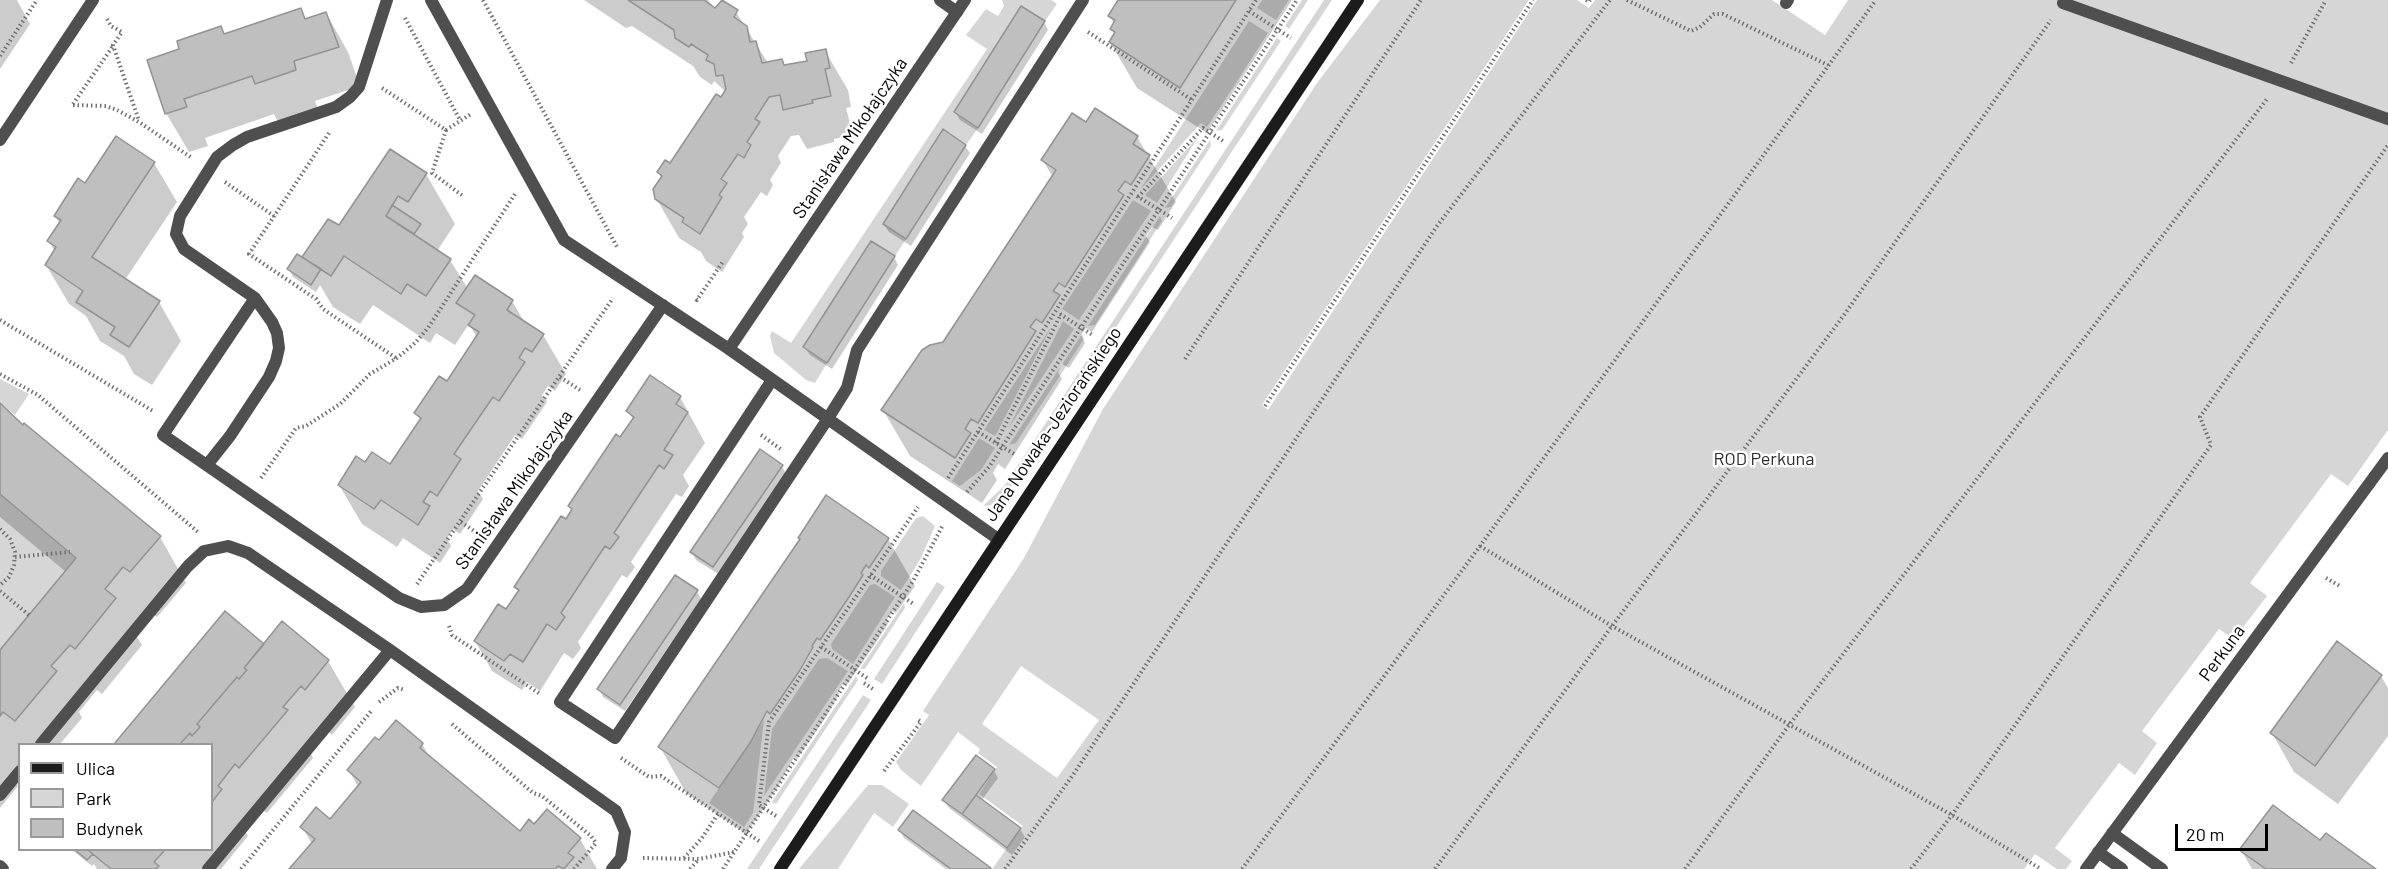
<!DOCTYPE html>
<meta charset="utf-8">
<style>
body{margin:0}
#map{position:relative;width:2388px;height:869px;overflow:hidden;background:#fff;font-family:Barlow,sans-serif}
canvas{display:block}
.legend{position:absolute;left:18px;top:743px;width:195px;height:108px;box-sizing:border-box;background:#fff;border:2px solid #999;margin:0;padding:8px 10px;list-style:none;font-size:18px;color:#000}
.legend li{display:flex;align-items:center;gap:12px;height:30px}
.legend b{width:30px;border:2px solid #999}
.scale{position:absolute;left:2175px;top:824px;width:93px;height:27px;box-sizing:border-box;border:3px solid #000;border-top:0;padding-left:8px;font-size:18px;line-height:21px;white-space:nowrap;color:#000;-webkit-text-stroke:4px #fff;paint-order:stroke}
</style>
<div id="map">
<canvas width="2388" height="869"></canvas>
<ul class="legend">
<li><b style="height:8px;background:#1c1c1c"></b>Ulica</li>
<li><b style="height:16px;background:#d6d6d6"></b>Park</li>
<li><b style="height:16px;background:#bfbfbf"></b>Budynek</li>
</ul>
<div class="scale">20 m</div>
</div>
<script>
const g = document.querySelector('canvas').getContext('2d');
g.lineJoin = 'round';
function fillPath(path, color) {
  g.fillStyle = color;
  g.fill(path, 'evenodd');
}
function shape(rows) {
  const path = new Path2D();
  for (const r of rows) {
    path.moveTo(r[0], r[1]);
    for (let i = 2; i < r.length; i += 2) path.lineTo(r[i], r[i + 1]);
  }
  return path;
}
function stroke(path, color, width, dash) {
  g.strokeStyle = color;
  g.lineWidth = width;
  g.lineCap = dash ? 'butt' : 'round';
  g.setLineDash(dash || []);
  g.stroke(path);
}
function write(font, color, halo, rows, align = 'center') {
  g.font = font + ' Barlow,sans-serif';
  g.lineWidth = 5;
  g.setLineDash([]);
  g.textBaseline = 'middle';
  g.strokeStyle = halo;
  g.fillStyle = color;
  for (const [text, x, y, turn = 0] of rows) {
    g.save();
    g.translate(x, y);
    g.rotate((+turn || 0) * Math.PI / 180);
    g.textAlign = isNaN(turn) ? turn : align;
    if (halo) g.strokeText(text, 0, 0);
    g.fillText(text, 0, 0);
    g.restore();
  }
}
fillPath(shape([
 [1002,0,1051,0,1057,4,1045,21,1021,6,954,112,978,128,966,145,942,129,883,224,906,239,895,256,871,241,804,347,827,363,815,383,806,380,774,353,770,336,772,331,791,343,987,49,966,35,986,9,998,16,1004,6],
 [1262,0,1289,0,1276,20,1257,8],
 [1302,0,1308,0,1289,29,1285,26],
 [1324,0,1332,0,1004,497,992,505,983,506,1005,485],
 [1380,0,1529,0,1262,405,1268,410,1537,0,1577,0,1589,8,1595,0,1772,0,1825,35,1848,0,2388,0,2388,430,2348,486,2331,474,2250,583,2267,596,2234,639,2219,629,2142,731,2157,743,2135,775,2119,763,2055,848,2072,861,2066,869,2057,869,2035,854,2024,869,992,869,1023,826,979,794,997,767,978,753,980,749,958,732,921,786,901,770,896,762,929,715,923,711,1024,558,1103,409,1317,83],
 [1021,666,1099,720,1057,778,982,724],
 [1249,21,1268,33,1234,86,1207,127,1201,123,1140,190],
 [1277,38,1281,41,1222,130,1216,131],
 [1199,136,1157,203,1145,195],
 [1210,140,1211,146,1171,207,1165,208],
 [1133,200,1151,211,1079,320,1062,309],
 [1160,216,1162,221,1095,325,1088,326],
 [1063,321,1074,329,1008,429],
 [1051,327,997,433,995,436,984,430],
 [1082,334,1084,339,1016,443,1009,445],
 [0,379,29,394,15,415,0,403],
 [979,438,995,448,981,470,960,486,952,481],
 [0,494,76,558,0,650],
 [923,516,935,526,920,560,901,590,881,576,881,571,916,518],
 [937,582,945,587,882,684,874,679],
 [875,584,895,597,853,664,832,649,831,644,870,585],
 [904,603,905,608,865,669,860,669],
 [827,658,848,671,764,796,772,729,819,659],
 [856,676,858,680,776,804,772,802],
 [863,695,871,700,759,869,747,869],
 [764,720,753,813,744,827,709,803],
 [868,785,882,785,909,804,893,827,874,813,838,869,799,869]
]), '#d6d6d6');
fillPath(shape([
 [0,0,17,0,30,24,0,69],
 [584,0,708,0,716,10,736,12,768,63,781,60,785,66,808,62,825,51,848,90,851,107,846,108,853,135,834,139,834,142,807,149,799,135,791,136,778,156,781,163,770,180,773,185,767,196,761,192,744,217,748,224,742,233,744,237,722,272,706,261,701,252,679,238,656,198,662,178,659,172,671,165,726,92,714,81,712,85,700,77,693,66,632,26,626,28],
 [1120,0,1292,0,1207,133,1137,88,1110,42,1115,35,1112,29,1114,24,1110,16],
 [300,10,306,20,326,13,348,52,360,86,315,101,318,109,278,122,274,114,205,138,208,146,189,152,166,113,225,35],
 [1044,22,1048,30,982,134,960,120,955,112],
 [1086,124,1137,137,1176,202,1158,230,1152,227,1146,236,1150,242,1092,332,1086,328,1081,335,1085,343,1069,368,1062,364,1058,372,1062,379,1005,469,998,464,993,473,997,480,982,503,910,456,883,410,944,343,1053,177,1043,161],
 [965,146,970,153,911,246,889,232,884,224],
 [390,151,426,174,455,224,437,251,450,260,468,289,512,301,525,323,543,335,566,374,555,391,548,386,542,395,547,402,522,439,515,435,478,491,483,499,460,534,453,529,447,538,451,546,440,563,403,538,397,547,362,524,339,485,365,465,390,466,421,421,416,413,447,383,477,338,469,324,455,345,436,333,430,343,373,305,360,324,333,307,320,285,316,292,293,277,289,269,303,259,328,221,340,227],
 [154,163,177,202,125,280,159,302,181,341,152,385,134,374,124,356,100,341,86,316,69,304,46,265,55,252,49,241,60,224,55,216,86,185],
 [894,257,898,265,832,369,810,355,805,348],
 [680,397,705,443,683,475,689,486,682,497,676,494,631,562,635,567,627,578,622,575,578,642,581,648,573,659,564,653,540,691,527,682,522,690,492,671,475,641,506,611,519,593,516,587,566,521,573,511,570,506,633,420,628,411],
 [0,405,17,423,160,537,186,583,157,617,150,612,134,632,142,645,102,694,97,690,79,712,82,718,60,744,20,744,20,770,13,778,18,786,0,808,0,652,66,572,0,517],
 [782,466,786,474,718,574,696,560,692,552],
 [888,539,915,586,896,613,893,611,887,619,889,622,875,644,847,685,844,683,838,692,839,694,826,717,797,759,794,757,776,790,746,834,686,793,660,747],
 [697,591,701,599,625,711,603,697,599,689],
 [225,613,264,646,328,661,355,707,332,735,328,731,310,752,313,758,267,813,262,809,245,831,248,836,221,869,97,869,94,864,92,866,72,850,212,850,212,744,116,744],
 [2381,676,2388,688,2388,736,2338,804,2294,772,2272,733],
 [396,723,422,744,431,759,520,833,535,826,580,839,597,869,291,869,312,844,302,827,330,821,358,787,349,770,380,742],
 [994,770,998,778,981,801,1020,829,1025,837,1012,855,949,808,944,801],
 [900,831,990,869,946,869,904,838],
 [2320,842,2374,869,2252,869,2241,850]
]), '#0003');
const building = shape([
 [628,0,704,0,715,8,722,0,738,10,734,17,747,26,750,42,756,41,762,63,782,59,784,65,807,61,805,53,826,49,830,68,825,69,831,96,812,100,813,103,783,110,780,95,769,97,755,119,760,122,747,142,751,145,744,158,738,154,721,179,727,183,719,195,722,197,700,234,682,222,684,218,655,199,653,189,662,176,657,172,665,160,670,163,716,94,721,97,726,89,723,75,716,76,714,64,706,60,708,55,691,44,689,47,675,38,674,30,628,0],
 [1118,0,1236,0,1180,88,1109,42,1115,32,1110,29,1115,20,1108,16,1118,0],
 [1021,6,1045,21,978,128,954,112,1021,6],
 [301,8,305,19,326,12,339,47,294,61,296,70,255,84,252,76,184,99,187,107,165,114,147,60,179,49,177,41,221,26,224,34,301,8],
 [1095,108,1138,136,1133,144,1150,155,1131,185,1125,181,1118,191,1124,195,1065,287,1059,283,1053,291,1060,295,1042,323,1036,319,1030,327,1036,331,978,423,971,419,965,429,971,433,955,458,881,410,922,350,930,345,943,342,1056,170,1041,160,1072,113,1086,122,1095,108],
 [943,129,966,145,906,239,883,224,943,129],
 [116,136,155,162,92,257,160,301,129,347,110,335,115,327,76,302,83,291,45,265,56,247,47,241,61,220,54,216,78,178,85,183,116,136],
 [390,149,427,173,408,202,398,196,386,216,451,259,426,296,407,284,401,294,344,256,331,276,302,257,328,219,339,225,390,149],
 [392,205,421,224,414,234,386,216,392,205],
 [871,241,895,256,827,363,803,347,871,241],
 [297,254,321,269,311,285,287,269,297,254],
 [475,275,513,300,507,310,544,334,532,352,525,348,519,358,525,362,499,401,493,397,454,454,461,459,437,496,430,491,423,502,430,506,418,525,381,500,374,509,338,485,356,456,365,462,372,452,390,464,421,418,414,413,439,376,447,381,479,332,468,325,475,315,456,303,475,275],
 [650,375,681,396,676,404,688,412,664,450,673,455,664,469,659,465,614,533,619,537,610,549,605,546,561,613,565,617,556,630,547,624,523,662,510,654,504,661,474,641,498,604,506,609,519,590,514,587,561,516,566,519,572,509,568,506,616,434,620,437,634,417,626,411,650,375],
 [0,403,23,425,24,423,161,536,130,572,123,567,105,589,116,598,75,649,70,645,51,666,57,671,15,721,3,712,0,716,0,650,76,558,0,494,0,403],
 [760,449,783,465,713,567,690,552,760,449],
 [826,495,889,538,869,568,866,565,861,573,863,575,849,597,820,640,817,638,812,646,813,647,800,670,770,714,767,711,750,743,719,788,658,747,800,539,798,538,826,495],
 [675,575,698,590,620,705,597,689,675,575],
 [225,611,264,644,244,668,247,670,239,679,237,677,197,724,200,727,192,736,190,733,180,744,114,744,225,611],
 [282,621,329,660,305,690,301,686,283,707,288,710,239,768,235,764,218,786,222,789,212,802,212,744,180,744,190,733,192,736,200,727,197,724,237,677,239,679,247,670,244,668,282,621],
 [2337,641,2382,675,2315,766,2270,733,2337,641],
 [396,720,423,743,420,748,520,831,529,819,534,824,547,809,581,838,568,853,574,857,564,869,558,866,555,869,289,869,315,839,300,827,316,807,330,819,361,782,347,770,375,737,379,740,396,720],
 [976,755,995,769,962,814,942,800,976,755],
 [976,795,1021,828,1007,848,962,814,976,795],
 [2273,805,2320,840,2326,833,2376,869,2266,869,2239,850,2273,805],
 [913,810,991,868,990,869,951,869,898,830,913,810],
 [75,850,88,850,93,854,87,860,75,850],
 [88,850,165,850,154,862,159,866,156,869,111,869,88,850]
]);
fillPath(building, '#bfbfbf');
stroke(building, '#939393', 1.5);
stroke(shape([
 [483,0,617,247],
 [1586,0,1589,2,1590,0],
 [1627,0,1691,31,1700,27,1714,14,1723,14,1828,65],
 [1249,11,1291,38],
 [405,18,460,120],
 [107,19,111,26,122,32,113,45,139,121],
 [1088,32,1192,100],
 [0,56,37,0],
 [2291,63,2326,0],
 [382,88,446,130,471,114],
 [73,104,113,46],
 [73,105,106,106,117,110,139,122,192,158],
 [446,130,432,173,463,196],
 [329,133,249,254,316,299,323,309,396,358],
 [225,182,274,216],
 [1137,196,1172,218],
 [1138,197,1203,128,1223,141],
 [696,299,697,300,724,260],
 [1060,314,1094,336],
 [0,320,153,411],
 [1185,359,1421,0],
 [0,374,38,395,198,532],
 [560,377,580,390],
 [1265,406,1533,0],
 [978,432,1016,455],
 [761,435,782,450],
 [996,443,1061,314],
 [261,478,296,428,306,426,340,404,370,374,397,358,415,343,428,328,515,194],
 [948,478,1256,0],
 [967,492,989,467,1297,0],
 [461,522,480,535],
 [0,529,10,539,15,552,14,565,9,577,0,585],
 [1480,546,1612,626,1952,815,2041,869],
 [15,557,70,552],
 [870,575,915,605],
 [2326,578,2340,586],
 [417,584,613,298],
 [0,591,29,615],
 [449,626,452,635,540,694],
 [821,647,867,678],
 [864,683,873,689],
 [379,702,398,688,405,690],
 [452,724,533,793,542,796,591,836,596,843,574,869],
 [621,758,649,777,661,776,759,841],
 [884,771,921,722,917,719],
 [776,816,759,805,769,722,918,507],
 [643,858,699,859,734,852],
 [684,858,702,838,718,814],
 [241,869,372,710],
 [690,869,699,859],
 [723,869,913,581,943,525],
 [1005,869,1073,775,1437,226,1610,0],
 [1242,869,1480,546,1876,0],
 [1435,869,1612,626,1844,315,2051,20],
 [1685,869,1789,725,2267,99],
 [1911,869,1952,815,2211,445,2200,417,2388,145]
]), '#717171', 4, [1.5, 3]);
stroke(shape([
 [940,0,957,12],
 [1786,3,1788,0],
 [2063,3,2388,119],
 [729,349,998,539],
 [772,380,560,702,615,738,827,420,847,388,857,350,1083,0],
 [41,744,188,566,204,551,228,546,248,553,390,650,616,811,625,832,621,858,612,869],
 [0,795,20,771],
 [0,866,3,869],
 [208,869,390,650]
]), '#4f4f4f', 12);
stroke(shape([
 [431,0,564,240,729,349,965,0],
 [0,140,93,0],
 [255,298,163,435,399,598,421,607,444,605,467,589,663,305],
 [207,465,230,436,269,377,276,361,279,348,277,333,272,322,255,298,184,249,176,234,180,216,217,157,233,145,247,137,336,107,350,97,359,87,387,0],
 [2112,833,2162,869],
 [2098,852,2122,869],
 [2086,869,2388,458]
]), '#4f4f4f', 12);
stroke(shape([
 [780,869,1358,0]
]), '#1c1c1c', 12);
write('18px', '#000', '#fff', [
 ["Stanisława Mikołajczyka",850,138,-56],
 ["Jana Nowaka-Jeziorańskiego",1053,424,-56],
 ["Stanisława Mikołajczyka",514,490,-55],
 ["Perkuna",2222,653,-54]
]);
write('18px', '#2d2d2d', '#fff', [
 ["ROD Perkuna",1764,459]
]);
</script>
